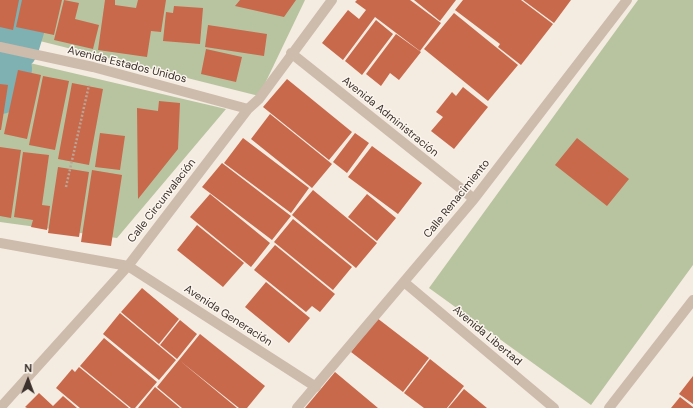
<!DOCTYPE html>
<meta charset="utf-8">
<style>
body{margin:0}
#map{position:relative;width:693px;height:408px;overflow:hidden;background:#f4ebe1;font-family:"DM Sans",sans-serif}
canvas{display:block}
.north{position:absolute;left:8px;top:360px;width:40px;height:40px;-webkit-text-stroke:3px #fbf5ee;paint-order:stroke;rotate:1deg;font-size:11px;font-weight:700;line-height:16px;text-align:center;color:#3b302b}
.north::after{content:'';display:block;margin:auto;width:14px;height:18px;background:#3b302b;clip-path:polygon(50% 0,100% 100%,50% 72%,0 100%)}
</style>
<div id="map">
<canvas width="693" height="408"></canvas>
<div class="north">N</div>
</div>
<script>
const g = document.querySelector('canvas').getContext('2d');
g.lineJoin = 'round';
function fillPath(path, color) {
  g.fillStyle = color;
  g.fill(path, 'evenodd');
}
function shape(rows) {
  const path = new Path2D();
  for (const r of rows) {
    path.moveTo(r[0], r[1]);
    for (let i = 2; i < r.length; i += 2) path.lineTo(r[i], r[i + 1]);
  }
  return path;
}
function stroke(path, color, width, dash) {
  g.strokeStyle = color;
  g.lineWidth = width;
  g.lineCap = dash ? 'butt' : 'round';
  g.setLineDash(dash || []);
  g.stroke(path);
}
function write(font, color, halo, rows, align = 'center') {
  g.font = font + ' "DM Sans",sans-serif';
  g.lineWidth = 3;
  g.setLineDash([]);
  g.textBaseline = 'middle';
  g.strokeStyle = halo;
  g.fillStyle = color;
  for (const [text, x, y, turn = 0] of rows) {
    g.save();
    g.translate(x, y);
    g.rotate((+turn || 0) * Math.PI / 180);
    g.textAlign = isNaN(turn) ? turn : align;
    if (halo) g.strokeText(text, 0, 0);
    g.fillText(text, 0, 0);
    g.restore();
  }
}
fillPath(shape([
 [0,0,305,0,259,96,0,31],
 [638,0,693,0,693,265,591,405,429,288],
 [0,56,226,109,117,238,0,222]
]), '#b8c4a0');
stroke(shape([
 [14,46,28,0],
 [0,89,7,69]
]), '#7fb0b2', 50);
fillPath(shape([
 [0,0,19,0,13,30,0,27],
 [22,0,62,0,54,35,16,27],
 [64,0,79,3,75,19,99,25,93,49,54,40],
 [105,0,115,0,115,5,136,8,138,0,166,0,161,32,151,31,147,57,98,50],
 [240,0,296,0,284,17,235,6],
 [357,0,410,0,441,23,420,51,375,17,343,60,322,43,348,10,359,19,366,10,355,2],
 [414,0,456,0,440,21],
 [463,0,521,0,553,24,521,65,498,47,500,44,455,10],
 [523,0,571,0,554,23],
 [174,6,203,8,200,44,163,41,166,12,173,13],
 [454,13,518,65,488,101,424,49],
 [376,20,393,34,362,75,345,61],
 [208,25,267,34,264,56,205,47],
 [396,34,421,52,399,80,390,73,381,86,366,74],
 [206,49,242,57,236,82,201,74],
 [18,70,41,75,27,139,4,134],
 [43,76,69,81,55,150,29,145],
 [287,79,352,132,329,160,263,107],
 [72,83,103,89,89,165,58,159],
 [0,84,8,85,1,130,0,130],
 [463,87,488,107,454,149,431,131,443,117,436,112,452,92,456,96],
 [159,101,180,103,178,149,138,199,137,108,158,111],
 [270,114,332,164,312,188,251,139],
 [100,133,125,136,120,170,95,167],
 [355,133,369,143,347,173,333,162],
 [243,138,309,188,291,213,224,163],
 [577,138,629,179,607,206,555,165],
 [372,146,422,183,398,214,348,177],
 [0,147,21,150,11,218,0,216],
 [23,152,49,155,42,205,50,206,47,230,31,227,33,220,14,217],
 [222,163,291,216,272,240,202,187],
 [58,167,89,172,79,237,48,233],
 [92,170,122,175,111,246,81,242],
 [313,190,377,243,356,268,292,215],
 [210,194,270,243,251,267,190,217],
 [367,194,396,218,377,241,348,217],
 [293,219,352,267,333,290,274,242],
 [197,225,244,263,223,287,177,250],
 [275,245,335,294,320,312,312,306,306,312,254,270],
 [266,282,310,318,289,343,245,307],
 [142,288,179,319,159,344,121,312],
 [120,313,176,360,159,380,103,334],
 [377,318,429,358,403,392,351,352],
 [180,320,197,334,177,359,160,345],
 [200,334,265,386,247,408,239,408,179,360],
 [104,338,157,382,135,408,131,408,80,366],
 [430,359,464,386,447,408,424,408,404,393],
 [179,360,237,408,182,408,157,387],
 [79,367,129,408,80,408,56,388,72,369,75,372],
 [335,372,378,408,305,408],
 [693,376,693,404,679,394],
 [155,387,180,408,138,408],
 [464,389,487,408,448,408],
 [39,393,53,406,63,396,77,408,27,408,25,407],
 [680,397,693,407,693,408,671,408]
]), '#c8694b');
stroke(shape([
 [66,187,89,85]
]), '#b9a596', 2.5, [2, 2]);
stroke(shape([
 [0,47,93,67,248,109],
 [291,53,474,199],
 [0,243,128,266,316,387],
 [404,282,554,408],
 [0,408,128,266,248,109,259,99,332,0],
 [297,408,474,199,627,0],
 [609,408,693,300]
]), '#cdbbac', 10);
write('11px', '#3b302b', '#fbf5ee', [
 ["Avenida Estados Unidos",127,65,14],
 ["Avenida Administración",390,117,39],
 ["Calle Renacimiento",457,199,-51],
 ["Calle Circunvalación",162,201,-52],
 ["Avenida Generación",228,316,33],
 ["Avenida Libertad",487,336,40]
]);
</script>
